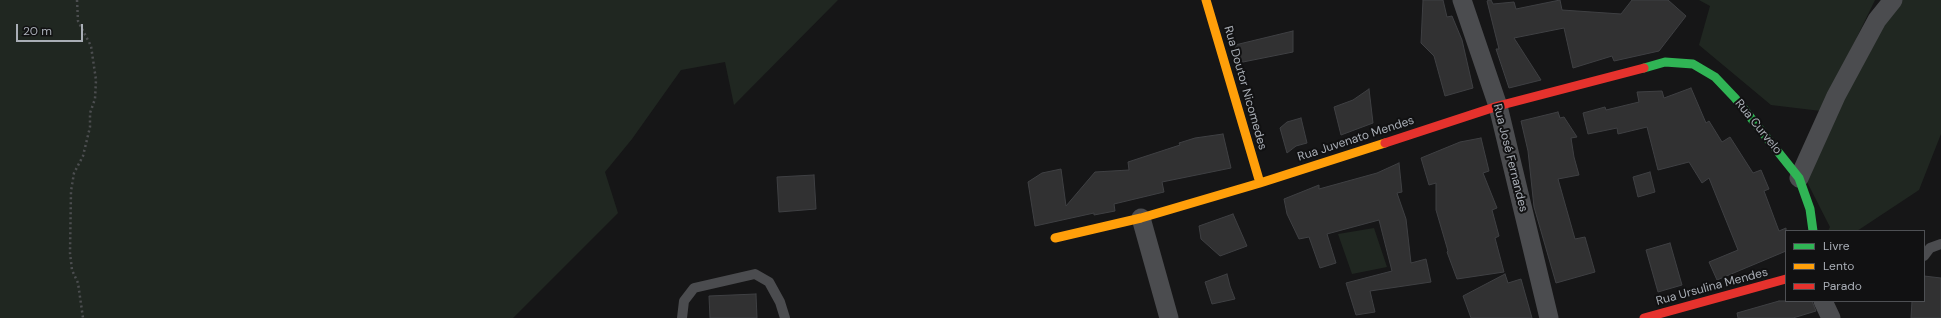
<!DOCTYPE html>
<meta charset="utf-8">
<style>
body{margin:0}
#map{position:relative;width:1941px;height:318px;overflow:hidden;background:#161617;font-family:"DM Sans",sans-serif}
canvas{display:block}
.legend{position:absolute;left:1785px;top:230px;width:140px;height:72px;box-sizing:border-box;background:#111112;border:1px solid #4e5054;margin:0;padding:5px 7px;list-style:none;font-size:12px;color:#a9aeb6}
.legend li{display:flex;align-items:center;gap:8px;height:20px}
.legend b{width:20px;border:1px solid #4e5054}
.scale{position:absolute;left:16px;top:24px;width:67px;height:18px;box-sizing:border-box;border:2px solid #a9aeb6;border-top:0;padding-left:5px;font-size:12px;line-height:14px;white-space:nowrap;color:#a9aeb6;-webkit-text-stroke:3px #111112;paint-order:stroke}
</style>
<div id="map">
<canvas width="1941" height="318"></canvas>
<ul class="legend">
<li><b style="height:5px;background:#30b455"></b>Livre</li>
<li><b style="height:5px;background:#ff9f0a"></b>Lento</li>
<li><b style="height:5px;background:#e5322d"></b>Parado</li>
</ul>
<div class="scale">20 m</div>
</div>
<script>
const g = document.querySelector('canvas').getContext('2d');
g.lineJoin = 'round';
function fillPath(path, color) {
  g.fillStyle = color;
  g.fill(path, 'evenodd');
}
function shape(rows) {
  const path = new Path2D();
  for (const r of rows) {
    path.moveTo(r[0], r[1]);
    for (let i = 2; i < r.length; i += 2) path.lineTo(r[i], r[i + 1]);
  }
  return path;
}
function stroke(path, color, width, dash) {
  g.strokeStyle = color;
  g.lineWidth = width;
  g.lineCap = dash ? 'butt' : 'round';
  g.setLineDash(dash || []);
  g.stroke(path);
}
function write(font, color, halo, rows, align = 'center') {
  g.font = font + ' "DM Sans",sans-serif';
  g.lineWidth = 4;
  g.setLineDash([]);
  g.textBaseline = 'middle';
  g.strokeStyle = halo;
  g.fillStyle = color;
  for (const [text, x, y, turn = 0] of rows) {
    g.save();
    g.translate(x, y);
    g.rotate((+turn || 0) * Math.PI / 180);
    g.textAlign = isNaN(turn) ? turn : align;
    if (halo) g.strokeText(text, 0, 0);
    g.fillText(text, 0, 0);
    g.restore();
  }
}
fillPath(shape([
 [0,0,838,0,734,105,725,62,681,70,632,139,605,172,618,213,513,318,0,318],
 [1699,0,1875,0,1821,111,1771,105,1699,45,1710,6],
 [1900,0,1941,0,1941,134,1919,190,1857,231,1828,231,1830,227,1806,180,1861,58],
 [1374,228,1387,267,1352,274,1338,234]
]), '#202721');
const building = shape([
 [1423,0,1443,0,1447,17,1452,16,1462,40,1473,88,1445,96,1434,56,1421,43,1423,0],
 [1489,0,1491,0,1493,4,1514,2,1516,9,1560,0,1562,10,1621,14,1632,0,1668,0,1686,16,1659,51,1614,61,1612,56,1573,68,1564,28,1514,38,1541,80,1509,88,1496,49,1499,49,1487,1,1489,0],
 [1293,31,1293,52,1238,63,1235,45,1293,31],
 [1691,88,1706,123,1709,121,1722,142,1730,137,1753,173,1761,170,1769,189,1764,191,1779,231,1786,228,1786,251,1717,280,1709,262,1738,250,1709,178,1702,183,1689,162,1658,170,1647,127,1618,134,1617,128,1588,134,1583,113,1605,107,1606,110,1639,102,1637,92,1662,91,1664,98,1691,88],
 [1369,89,1373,123,1341,135,1334,107,1353,100,1369,89],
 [1558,112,1560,118,1564,117,1577,137,1571,138,1574,157,1579,175,1558,179,1575,239,1585,237,1595,272,1556,283,1534,207,1528,151,1521,121,1558,112],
 [1301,118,1307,143,1296,146,1287,153,1280,128,1287,122,1301,118],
 [1223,134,1231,168,1162,182,1164,192,1114,204,1115,211,1094,215,1094,213,1035,226,1028,182,1042,173,1061,169,1066,206,1095,172,1129,170,1128,162,1180,145,1179,143,1195,138,1223,134],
 [1481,138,1489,171,1483,173,1497,208,1492,210,1499,236,1495,238,1504,272,1457,279,1447,252,1448,251,1436,210,1436,183,1429,185,1421,158,1460,142,1481,138],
 [1399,163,1402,192,1397,193,1406,219,1411,263,1426,259,1431,282,1370,291,1375,312,1356,315,1346,283,1392,271,1379,220,1327,234,1336,263,1320,268,1309,237,1299,239,1287,214,1284,199,1319,185,1319,189,1377,173,1399,163],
 [1650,172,1655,192,1638,197,1633,177,1650,172],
 [814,175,816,209,779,212,777,177,814,175],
 [1233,214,1247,246,1220,256,1201,239,1199,226,1233,214],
 [1670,243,1682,285,1658,292,1646,250,1670,243],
 [1227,274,1230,286,1235,299,1212,304,1205,282,1227,274],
 [1505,274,1508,283,1521,279,1532,318,1471,318,1463,296,1505,274],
 [1924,276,1941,278,1941,318,1911,318,1912,301,1924,301,1924,276],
 [756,294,757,318,710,318,709,296,756,294],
 [1779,301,1812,301,1816,311,1793,318,1738,318,1737,313,1779,301]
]);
fillPath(building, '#313132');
stroke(building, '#3f4043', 1);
stroke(shape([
 [77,0,78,21,91,46,96,80,95,99,90,113,90,127,83,156,74,173,71,191,70,253,72,270,78,283,83,318]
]), '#4c4e50', 2.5, [2, 3]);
stroke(shape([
 [1924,256,1930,248,1941,244],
 [682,318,684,301,694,288,755,274,769,282,780,302,785,318]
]), '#4b4c4f', 10);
stroke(shape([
 [1462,0,1498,106,1549,318],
 [1799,178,1836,96,1877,20,1893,0],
 [1141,218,1169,318],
 [1823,301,1831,318]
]), '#4b4c4f', 19);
stroke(shape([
 [1644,68,1665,62,1693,64,1715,77,1735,98,1799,178,1810,209,1813,231]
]), '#30b455', 9);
stroke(shape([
 [1206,0,1260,183],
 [1055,238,1141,218,1260,183,1385,143]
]), '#ff9f0a', 9);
stroke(shape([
 [1385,143,1498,106,1644,68],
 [1644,318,1786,279]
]), '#e5322d', 9);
write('12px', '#a9aeb6', '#111112', [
 ["Rua Doutor Nicomedes",1245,88,74],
 ["Rua Curvelo",1758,127,51],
 ["Rua Juvenato Mendes",1356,139,-18],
 ["Rua José Fernandes",1510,158,76],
 ["Rua Ursulina Mendes",1712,287,-15]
]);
</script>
